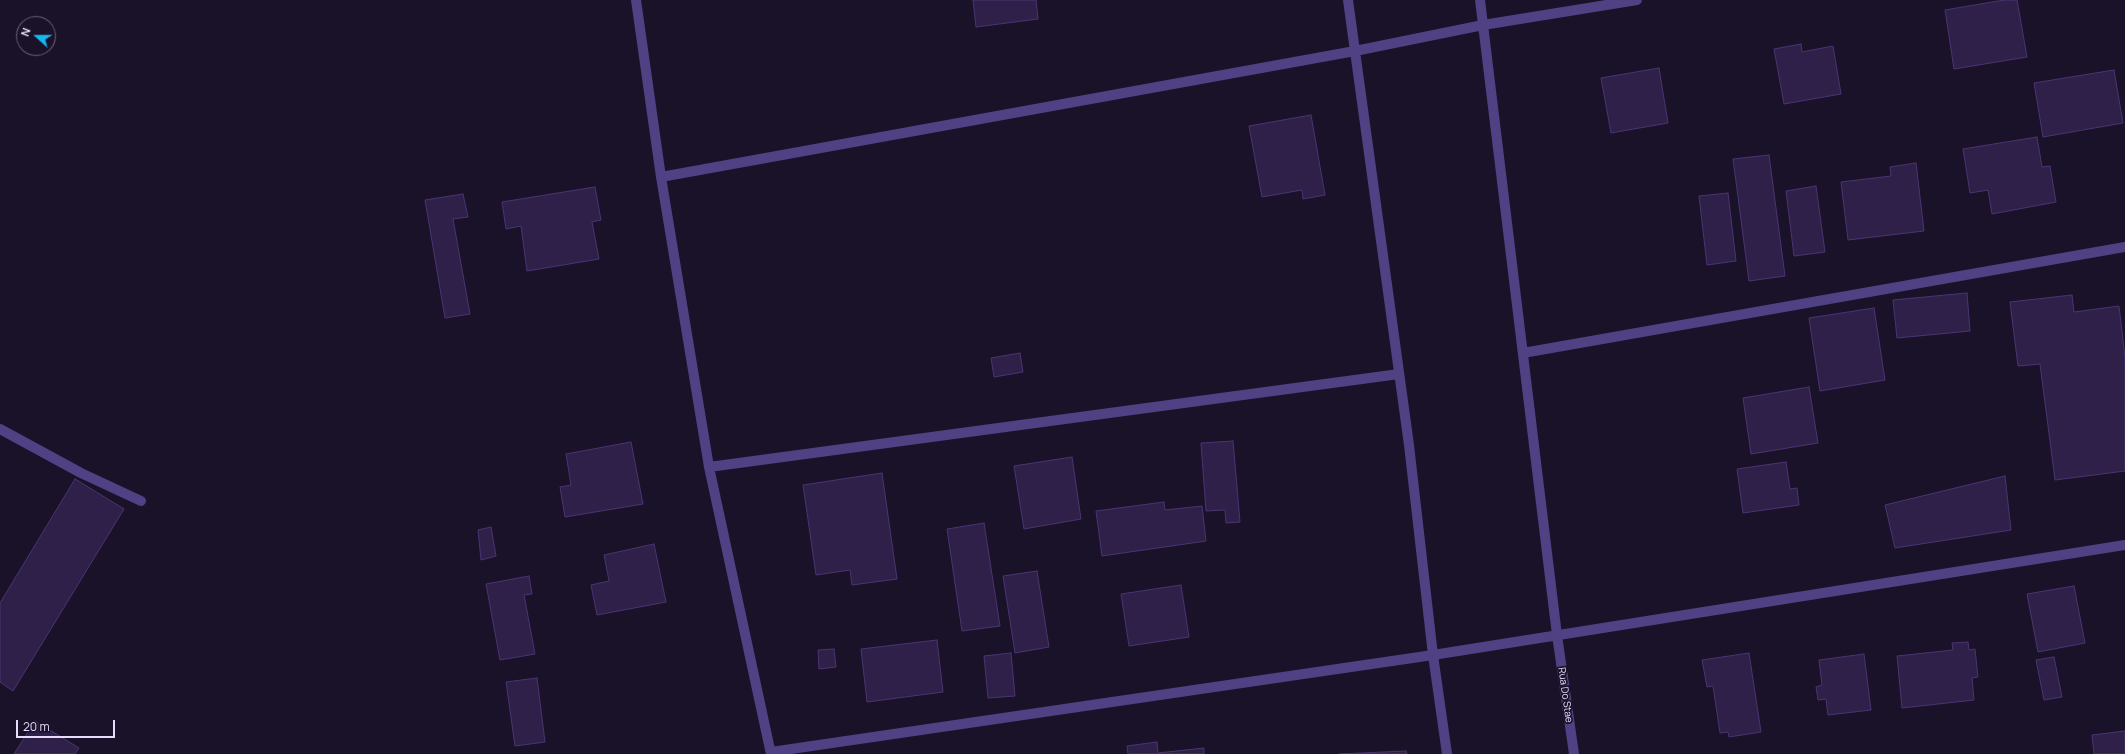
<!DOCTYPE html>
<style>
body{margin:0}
#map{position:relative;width:2125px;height:754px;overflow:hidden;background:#1a1229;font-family:Manrope,sans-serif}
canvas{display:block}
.north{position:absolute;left:16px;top:16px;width:40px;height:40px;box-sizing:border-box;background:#1a1229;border:1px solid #6c637e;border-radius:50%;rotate:291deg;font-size:11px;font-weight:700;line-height:16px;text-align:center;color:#e6ddfd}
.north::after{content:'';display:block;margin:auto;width:14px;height:18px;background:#16b6ef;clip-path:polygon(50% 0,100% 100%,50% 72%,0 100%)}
.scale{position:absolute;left:16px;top:720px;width:99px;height:18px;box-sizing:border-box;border:2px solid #e6ddfd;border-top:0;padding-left:5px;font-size:12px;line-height:14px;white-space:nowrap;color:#e6ddfd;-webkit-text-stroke:3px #1a1229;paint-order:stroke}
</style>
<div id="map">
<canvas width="2125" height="754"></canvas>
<div class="north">N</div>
<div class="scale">20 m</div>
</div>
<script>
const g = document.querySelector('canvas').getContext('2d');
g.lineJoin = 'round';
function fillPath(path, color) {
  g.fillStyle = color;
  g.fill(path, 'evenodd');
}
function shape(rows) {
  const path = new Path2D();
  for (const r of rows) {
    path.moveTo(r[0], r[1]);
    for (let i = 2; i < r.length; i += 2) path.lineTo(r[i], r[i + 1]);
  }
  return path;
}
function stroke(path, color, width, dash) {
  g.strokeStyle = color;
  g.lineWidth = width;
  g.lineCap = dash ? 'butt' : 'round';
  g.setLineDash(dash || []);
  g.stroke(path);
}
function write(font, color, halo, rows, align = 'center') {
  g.font = font + ' Manrope,sans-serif';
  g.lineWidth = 3.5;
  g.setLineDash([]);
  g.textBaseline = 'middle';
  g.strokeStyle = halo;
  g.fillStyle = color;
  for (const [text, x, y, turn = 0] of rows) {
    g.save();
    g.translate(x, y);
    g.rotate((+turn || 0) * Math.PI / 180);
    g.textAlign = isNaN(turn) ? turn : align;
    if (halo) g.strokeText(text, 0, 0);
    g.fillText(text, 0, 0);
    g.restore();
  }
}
const building = shape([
 [973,0,1036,0,1038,19,976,27,973,0],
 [2004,0,2017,0,2027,57,1954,69,1945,10,2004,0],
 [1801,44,1802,52,1833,46,1841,94,1784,104,1774,49,1801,44],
 [1659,68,1668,123,1611,133,1601,78,1659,68],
 [2114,70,2123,123,2043,137,2034,83,2114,70],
 [1311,115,1325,195,1303,199,1302,190,1262,197,1249,126,1311,115],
 [2037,137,2042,167,2050,166,2056,202,1992,214,1988,190,1970,193,1963,149,2037,137],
 [1769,155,1785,276,1749,281,1733,159,1769,155],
 [1916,163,1924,231,1848,240,1841,182,1891,176,1890,167,1916,163],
 [1816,186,1825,252,1794,256,1786,191,1816,186],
 [595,187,601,220,592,222,599,259,527,271,521,226,506,229,502,202,595,187],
 [1728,193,1736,261,1707,265,1699,196,1728,193],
 [463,194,468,217,453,219,470,314,445,318,425,200,463,194],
 [1967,293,1970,331,1897,338,1893,300,1967,293],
 [2072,295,2074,312,2119,306,2125,357,2125,471,2055,480,2040,364,2018,366,2010,302,2072,295],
 [1874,308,1885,380,1820,391,1809,318,1874,308],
 [1020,353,1023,372,994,377,991,358,1020,353],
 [1809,387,1818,443,1751,454,1743,398,1809,387],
 [1233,441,1240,522,1226,523,1225,510,1206,511,1201,443,1233,441],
 [631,442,643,504,565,517,560,487,571,485,566,454,631,442],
 [1072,457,1081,519,1024,529,1014,466,1072,457],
 [1786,462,1790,489,1797,488,1799,505,1743,513,1737,469,1786,462],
 [882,473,897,579,852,585,850,570,816,575,803,485,882,473],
 [2005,476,2011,530,1895,548,1885,505,2005,476],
 [75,479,124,509,13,691,0,682,0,603,75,479],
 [1164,502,1165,510,1202,506,1206,541,1102,556,1096,511,1164,502],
 [984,523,1000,626,962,631,947,529,984,523],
 [491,527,496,556,481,560,478,530,491,527],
 [654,544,666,602,597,615,591,585,609,581,604,555,654,544],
 [1037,571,1049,647,1015,653,1003,576,1037,571],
 [529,576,532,594,524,595,535,654,500,660,486,584,529,576],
 [1181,585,1189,637,1129,646,1121,594,1181,585],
 [2074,586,2085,643,2038,652,2027,594,2074,586],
 [937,640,943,692,867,702,861,649,937,640],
 [1968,642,1969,650,1975,649,1978,677,1972,678,1974,700,1902,708,1897,656,1953,650,1952,643,1968,642],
 [834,649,836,667,819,669,818,650,834,649],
 [1011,653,1015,696,988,698,984,656,1011,653],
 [1749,653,1761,732,1729,737,1728,732,1720,733,1713,686,1707,687,1702,660,1749,653],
 [1864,654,1871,710,1828,715,1826,699,1818,700,1816,687,1822,685,1819,660,1864,654],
 [2054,657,2062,697,2044,700,2036,660,2054,657],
 [537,678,545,742,515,746,506,682,537,678],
 [35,721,79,748,75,754,14,754,35,721],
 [2125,731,2125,754,2094,754,2092,735,2125,731],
 [1157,742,1158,753,1204,748,1204,754,1128,754,1127,746,1157,742],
 [1406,751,1407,754,1339,754,1406,751]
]);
fillPath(building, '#2f2049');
stroke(building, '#4b3473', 1);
stroke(shape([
 [0,429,81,473,141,501]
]), '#4f4184', 10);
stroke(shape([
 [636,0,661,177,709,467,771,754],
 [1348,0,1409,445,1433,655,1447,754],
 [1480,0,1557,635,1574,754],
 [661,177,1355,51,1483,25,1637,0],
 [1523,353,2125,247],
 [709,467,1399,374],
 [771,752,1433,655,2125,545]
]), '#4f4184', 10);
write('10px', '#e6ddfd', '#1a1229', [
 ["Rua Do Stae",1565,695,82]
]);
</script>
